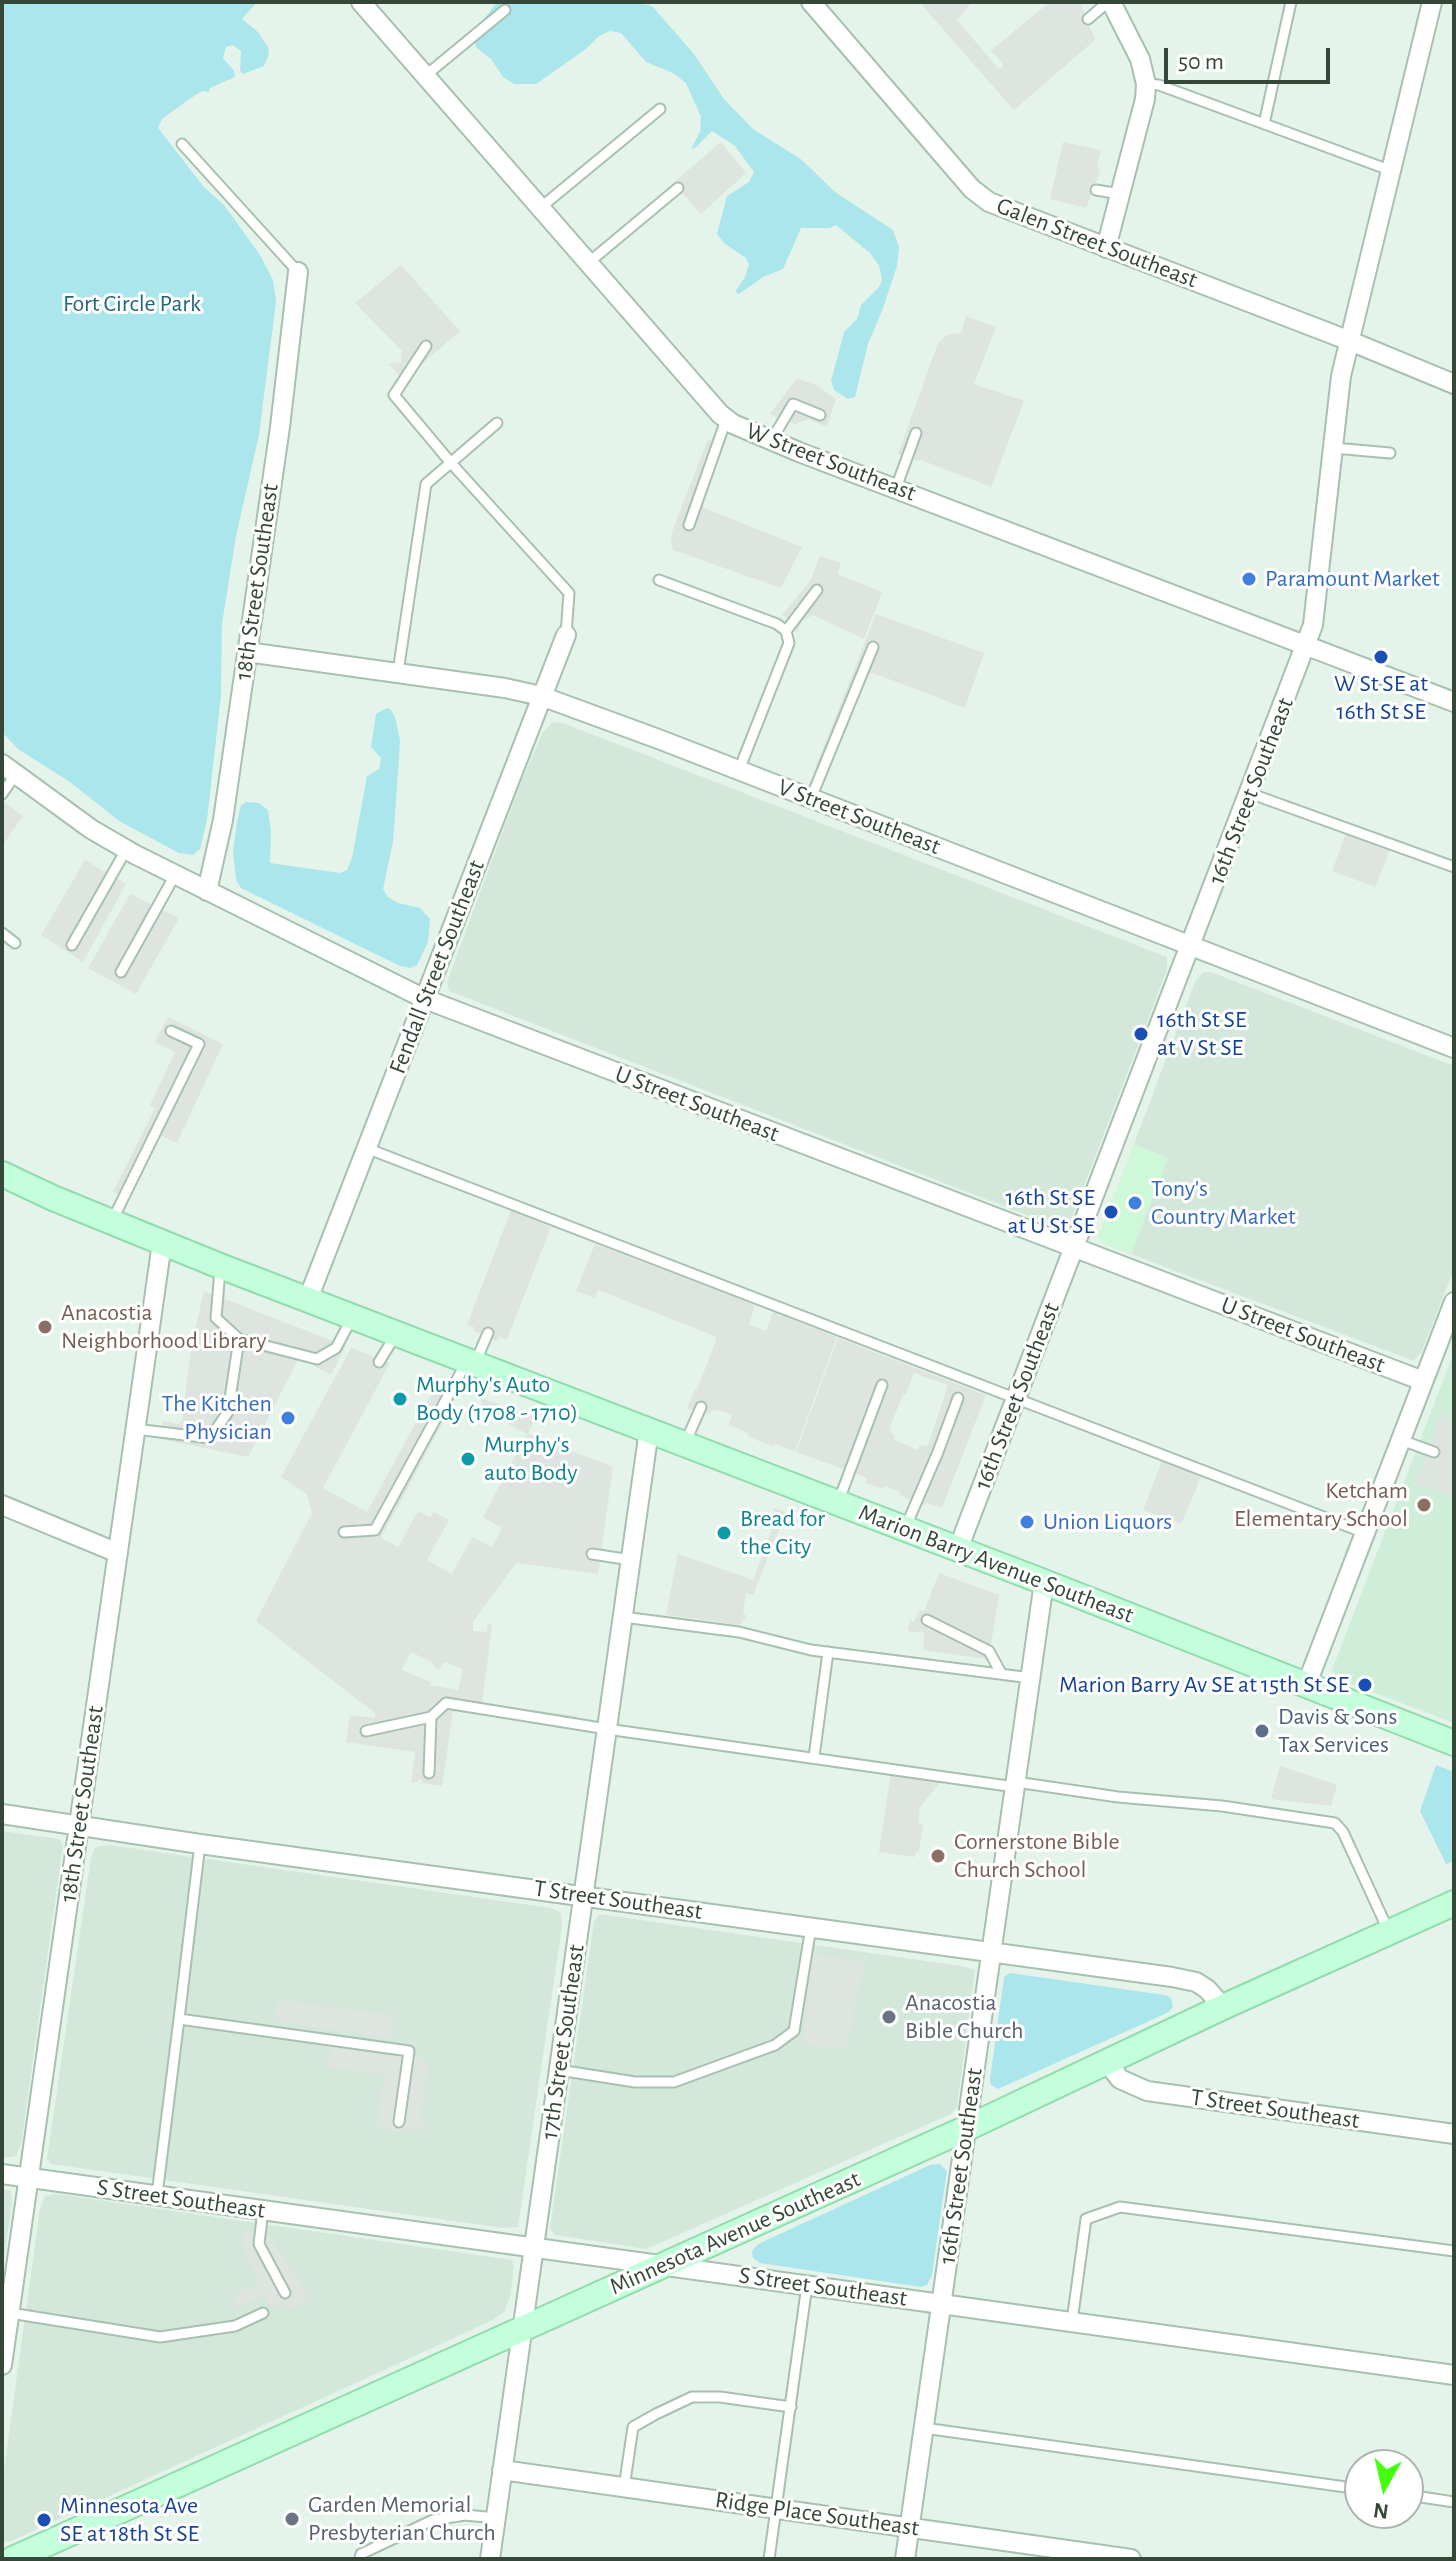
<!DOCTYPE html>
<style>
body{margin:0}
#map{position:relative;width:1456px;height:2561px;overflow:hidden;background:#e5f4ea;font-family:"Alegreya Sans",sans-serif}
canvas{display:block}
.frame{position:absolute;inset:0;border:4px solid #344739;pointer-events:none}
.north{position:absolute;left:1344px;top:2449px;width:80px;height:80px;box-sizing:border-box;background:#fff;border:2px solid #aeb5b0;border-radius:50%;rotate:188deg;font-size:22px;font-weight:700;line-height:32px;text-align:center;color:#344739}
.north::after{content:'';display:block;margin:auto;width:28px;height:36px;background:#45ff11;clip-path:polygon(50% 0,100% 100%,50% 72%,0 100%)}
.scale{position:absolute;left:1164px;top:48px;width:166px;height:36px;box-sizing:border-box;border:4px solid #344739;border-top:0;padding-left:10px;font-size:24px;line-height:28px;white-space:nowrap;color:#344739;-webkit-text-stroke:6px #fff;paint-order:stroke}
</style>
<div id="map">
<canvas width="1456" height="2561"></canvas>
<div class="frame"></div>
<div class="north">N</div>
<div class="scale">50 m</div>
</div>
<script>
const g = document.querySelector('canvas').getContext('2d');
g.lineJoin = 'round';
function fillPath(path, color) {
  g.fillStyle = color;
  g.fill(path, 'evenodd');
}
function shape(rows) {
  const path = new Path2D();
  for (const r of rows) {
    path.moveTo(r[0], r[1]);
    for (let i = 2; i < r.length; i += 2) path.lineTo(r[i], r[i + 1]);
  }
  return path;
}
function stroke(path, color, width, dash) {
  g.strokeStyle = color;
  g.lineWidth = width;
  g.lineCap = dash ? 'butt' : 'round';
  g.setLineDash(dash || []);
  g.stroke(path);
}
function write(font, color, halo, rows, align = 'center') {
  g.font = font + ' "Alegreya Sans",sans-serif';
  g.lineWidth = 6;
  g.setLineDash([]);
  g.textBaseline = 'middle';
  g.strokeStyle = halo;
  g.fillStyle = color;
  for (const [text, x, y, turn = 0] of rows) {
    g.save();
    g.translate(x, y);
    g.rotate((+turn || 0) * Math.PI / 180);
    g.textAlign = isNaN(turn) ? turn : align;
    if (halo) g.strokeText(text, 0, 0);
    g.fillText(text, 0, 0);
    g.restore();
  }
}
fillPath(shape([
 [553,722,563,723,1167,957,1167,970,1069,1225,1064,1228,1055,1226,449,991,447,982,522,779,543,732],
 [1203,972,1211,972,1454,1066,1454,1269,1422,1351,1414,1361,1131,1254,1168,1158,1134,1144,1195,982],
 [2,1831,59,1839,63,1845,21,2145,16,2156,5,2158,2,2157],
 [109,1845,551,1908,561,1913,562,1926,518,2227,503,2228,51,2164,47,2159,91,1858,95,1847],
 [600,1914,961,1966,975,1970,957,2107,951,2114,646,2249,555,2235,550,2228,594,1921],
 [2,2189,11,2191,12,2202,2,2273],
 [57,2194,512,2260,514,2267,510,2297,504,2312,493,2320,9,2542,2,2541,2,2484,40,2209,45,2196]
]), '#d3e8da');
fillPath(shape([
 [1134,1144,1168,1158,1131,1254,1103,1244,1098,1237]
]), '#cef8d7');
fillPath(shape([
 [1454,1352,1454,1723,1338,1679,1332,1670]
]), '#ceeed9');
fillPath(shape([
 [2,2,257,2,242,19,258,32,268,47,269,54,264,66,243,74,240,70,241,51,233,45,226,47,223,58,234,71,235,77,210,88,209,92,202,91,188,100,162,119,158,128,204,187,224,205,260,255,273,280,276,301,259,435,236,536,222,624,221,695,207,820,200,849,193,855,179,853,119,821,70,782,18,749,2,732],
 [497,2,634,2,652,6,694,54,724,99,753,129,802,160,835,192,893,230,899,247,897,266,882,311,868,344,855,397,848,399,834,390,831,381,844,332,857,319,861,305,879,287,882,280,879,266,870,253,836,225,830,228,801,228,783,269,763,277,739,294,735,292,745,277,749,264,746,258,724,243,717,234,727,196,749,182,754,172,735,146,712,131,695,148,691,149,700,132,701,117,686,83,673,73,646,62,621,33,610,31,599,36,586,49,536,84,514,84,503,77,491,59,477,48,471,36],
 [387,708,391,710,395,717,400,740,399,757,393,842,383,889,388,897,398,903,420,908,430,919,428,942,417,965,410,968,400,966,241,888,236,880,233,851,237,822,241,805,246,802,259,803,268,810,271,831,270,863,340,873,347,870,352,858,367,776,379,769,381,758,371,747,376,714],
 [1436,1765,1454,1772,1454,1861,1446,1864,1420,1811],
 [1010,1973,1165,1995,1171,1998,1173,2007,1169,2012,1156,2018,998,2089,991,2085,990,2079,1004,1977],
 [940,2164,947,2171,946,2177,932,2275,927,2285,921,2287,760,2263,753,2258,752,2251,758,2244,930,2165]
]), '#abe6ec');
fillPath(shape([
 [919,2,972,2,957,20,998,68,1002,68,1003,64,991,50,1050,2,1080,2,1095,40,1014,110],
 [721,142,746,173,701,214,673,183],
 [1063,142,1101,150,1097,166,1100,171,1086,208,1050,199],
 [401,265,460,331,423,363,406,384,389,364,401,362,402,351,355,303],
 [966,316,996,327,974,384,1024,401,991,487,921,460,917,461,898,454,938,343,947,335,961,333],
 [797,378,818,386,836,399,827,427,808,419,795,424,770,414],
 [708,439,721,443,701,497,704,508,802,547,781,588,673,550,671,541,673,529],
 [820,556,841,563,837,574,882,592,864,639,813,615,802,621,797,632,793,620,782,615,810,581],
 [876,614,984,653,965,708,873,673,868,674,826,778,813,774],
 [2,800,23,816,2,846],
 [1346,833,1390,850,1375,887,1332,871],
 [85,860,126,884,83,962,41,935],
 [130,894,179,918,136,994,88,968],
 [168,1017,223,1044,177,1143,162,1136,152,1147,127,1198,113,1192,155,1108,150,1105,175,1052,155,1042],
 [511,1210,551,1227,507,1340,499,1337,497,1341,473,1331,474,1327,467,1325],
 [595,1244,755,1305,749,1325,766,1331,773,1312,837,1337,795,1451,776,1444,772,1446,749,1437,747,1432,729,1425,732,1415,723,1411,713,1410,702,1417,687,1408,695,1390,697,1390,716,1340,715,1336,598,1290,595,1298,576,1291],
 [204,1291,346,1346,331,1375,299,1358,248,1457,160,1439,163,1421,178,1424,182,1422,191,1348],
 [838,1338,986,1395,942,1508,927,1503,924,1505,901,1496,899,1491,885,1486,883,1489,866,1483,867,1479,862,1476,796,1452],
 [914,1373,948,1385,928,1445,919,1446,918,1450,894,1440,895,1436,889,1430,903,1394,906,1394],
 [351,1348,390,1363,323,1488,367,1512,438,1382,460,1390,381,1538,398,1547,418,1511,430,1517,434,1512,449,1520,427,1560,452,1574,472,1537,492,1547,502,1528,483,1517,527,1434,479,1408,482,1403,479,1397,535,1418,528,1434,613,1467,598,1574,516,1563,473,1622,473,1631,487,1632,488,1624,492,1625,482,1703,577,1716,576,1728,453,1711,442,1786,422,1783,422,1780,419,1779,418,1782,411,1782,415,1752,346,1742,350,1715,374,1718,376,1714,256,1621,312,1513,307,1494,281,1477],
 [411,1652,431,1662,438,1671,445,1662,463,1669,458,1690,430,1685,431,1682,401,1670],
 [1441,1414,1454,1419,1454,1497,1414,1484],
 [1162,1461,1202,1475,1181,1524,1143,1510],
 [774,1508,786,1512,753,1595,746,1593,743,1614,746,1615,746,1619,742,1619,741,1625,666,1615,678,1554,753,1580,778,1513,773,1510],
 [939,1573,999,1595,991,1645,986,1659,923,1650,924,1633,908,1631,910,1620,914,1622,919,1610,924,1611],
 [1280,1766,1337,1785,1331,1806,1271,1799],
 [891,1772,942,1780,920,1807,918,1823,923,1824,919,1852,916,1852,915,1857,879,1852],
 [813,1954,864,1961,861,1984,859,1985,857,1995,855,1995,853,2022,851,2022,847,2049,802,2044],
 [277,2000,393,2015,390,2038,275,2021],
 [331,2047,429,2059,420,2120,426,2121,425,2130,410,2128,409,2132,377,2128,384,2075,328,2067],
 [244,2231,269,2235,311,2299,290,2309,286,2302,272,2308,265,2296,233,2309,235,2294,260,2283,242,2246]
]), '#dee4df');
const service = shape([
 [1088,19,1108,2],
 [425,76,505,10],
 [1146,84,1159,85,1392,171],
 [1264,124,1291,2],
 [182,144,298,272],
 [1096,190,1120,194],
 [540,208,660,109],
 [588,263,678,188],
 [426,346,394,395,451,463,569,593,566,635],
 [771,441,793,404,820,415],
 [1334,448,1390,453],
 [896,488,916,433],
 [689,525,726,420],
 [659,580,777,624,786,631,789,643,739,770],
 [786,631,817,590],
 [398,672,426,484,497,423],
 [1249,793,1454,867],
 [2,794,16,774],
 [811,798,873,647],
 [2,933,15,943],
 [72,945,126,850],
 [121,972,175,875],
 [366,1148,1365,1533],
 [112,1221,199,1044,171,1031],
 [239,1339,317,1359,336,1348,352,1318],
 [379,1362,395,1336],
 [475,1363,488,1333],
 [135,1429,210,1438,228,1412,239,1339,216,1318,220,1270],
 [1401,1440,1434,1452],
 [686,1441,701,1407],
 [839,1500,882,1385],
 [906,1526,938,1452,958,1398],
 [344,1532,375,1530,466,1363],
 [592,1554,631,1560],
 [623,1617,739,1632,811,1650,1031,1678],
 [927,1620,989,1651,1001,1673],
 [366,1731,431,1717,446,1703,607,1729,1015,1787],
 [814,1757,828,1652],
 [429,1773,431,1717],
 [1016,1782,1118,1797,1222,1806,1335,1823,1343,1832,1389,1932],
 [179,2019,200,1844],
 [559,2070,635,2082,674,2082,775,2045,794,2031,811,1927],
 [157,2195,179,2019,409,2051,399,2122],
 [263,2210,259,2244,285,2293],
 [10,2313,160,2337,235,2326,263,2313],
 [1072,2321,1086,2219,1120,2207,1454,2251],
 [924,2428,1360,2489],
 [624,2488,633,2427,656,2414,692,2397,720,2397,791,2407],
 [1408,2495,1454,2502],
 [360,2559,361,2554,433,2520,465,2515,496,2518],
 [769,2559,807,2285]
]);
const minor = shape([
 [361,2,720,414,733,424,799,452,1454,702],
 [811,2,972,189,989,202,1350,341,1454,384],
 [1106,248,1145,99,1146,84,1140,59,1111,2],
 [247,652,505,688,541,696,661,740,1454,1048],
 [2,764,91,829,134,854,425,999,1423,1381],
 [207,891,223,820,280,427,298,272],
 [308,1299,566,635],
 [2,1505,118,1553],
 [958,1549,1313,625,1341,376,1432,2],
 [1306,1686,1454,1302],
 [2,1814,200,1844,1172,1977,1196,1982,1207,1989,1223,2007],
 [1106,2061,1120,2079,1147,2091,1454,2134],
 [2,2174,1454,2375],
 [2,2365,162,1243],
 [502,2470,1131,2559],
 [490,2559,649,1430],
 [905,2559,1044,1582]
]);
const secondary = shape([
 [2,1174,53,1198,220,1266,1044,1582,1454,1743],
 [13,2559,967,2128,1223,2007,1454,1903]
]);
stroke(service, '#a7c0af', 13);
stroke(minor, '#a7c0af', 22);
stroke(secondary, '#93dbae', 28);
stroke(service, '#fff', 9);
stroke(minor, '#fff', 18);
stroke(secondary, '#c4ffdb', 24);
for (const [x, y, r, color] of [
 [1249,579,8,"#3f7fe0"],
 [1381,657,8,"#1a4fb4"],
 [1141,1034,8,"#1a4fb4"],
 [1135,1203,8,"#3f7fe0"],
 [1111,1212,8,"#1a4fb4"],
 [45,1327,8,"#8d6e63"],
 [400,1399,8,"#0f9aa8"],
 [288,1418,8,"#3f7fe0"],
 [468,1459,8,"#0f9aa8"],
 [1424,1505,8,"#8d6e63"],
 [1027,1522,8,"#3f7fe0"],
 [724,1533,8,"#0f9aa8"],
 [1365,1685,8,"#1a4fb4"],
 [1262,1731,8,"#5c6f8a"],
 [938,1856,8,"#8d6e63"],
 [889,2017,8,"#6b7280"],
 [292,2519,8,"#6b7280"],
 [44,2520,8,"#1a4fb4"]
]) {
  const dot = new Path2D();
  dot.arc(x, y, r, 0, 2 * Math.PI);
  g.fillStyle = color;
  g.fill(dot);
  stroke(dot, '#fff', 3);
}
write('24px', '#344739', '#fff', [
 ["Galen Street Southeast",1097,243,21],
 ["W Street Southeast",831,462,21],
 ["18th Street Southeast",257,582,-82],
 ["16th Street Southeast",1251,791,-69],
 ["V Street Southeast",859,817,21],
 ["Fendall Street Southeast",437,967,-69],
 ["U Street Southeast",697,1104,21],
 ["U Street Southeast",1303,1335,21],
 ["16th Street Southeast",1017,1396,-69],
 ["Marion Barry Avenue Southeast",996,1564,21],
 ["18th Street Southeast",82,1804,-82],
 ["T Street Southeast",618,1900,8],
 ["17th Street Southeast",563,2042,-82],
 ["T Street Southeast",1275,2109,8],
 ["16th Street Southeast",961,2166,-82],
 ["S Street Southeast",181,2199,8],
 ["Minnesota Avenue Southeast",735,2233,-24],
 ["S Street Southeast",823,2287,8],
 ["Ridge Place Southeast",817,2514,8]
]);
write('24px', '#23667e', '#fff', [
 ["Fort Circle Park",132,304]
]);
write('24px', '#366cbe', '#fff', [
 ["Paramount Market",1265,579],
 ["Tony's",1151,1189],
 ["Country Market",1151,1217],
 ["The Kitchen",272,1404,"right"],
 ["Physician",272,1432,"right"],
 ["Union Liquors",1043,1522]
], 'left');
write('24px', '#164399', '#fff', [
 ["W St SE at",1381,684,"center"],
 ["16th St SE",1381,712,"center"],
 ["16th St SE",1157,1020],
 ["at V St SE",1157,1048],
 ["16th St SE",1095,1198,"right"],
 ["at U St SE",1095,1226,"right"],
 ["Marion Barry Av SE at 15th St SE",1349,1685,"right"],
 ["Minnesota Ave",60,2506],
 ["SE at 18th St SE",60,2534]
], 'left');
write('24px', '#785e54', '#fff', [
 ["Anacostia",61,1313],
 ["Neighborhood Library",61,1341],
 ["Ketcham",1408,1491,"right"],
 ["Elementary School",1408,1519,"right"],
 ["Cornerstone Bible",954,1842],
 ["Church School",954,1870]
], 'left');
write('24px', '#0d838f', '#fff', [
 ["Murphy's Auto",416,1385],
 ["Body (1708 - 1710)",416,1413],
 ["Murphy's",484,1445],
 ["auto Body",484,1473],
 ["Bread for",740,1519],
 ["the City",740,1547]
], 'left');
write('24px', '#4e5e75', '#fff', [
 ["Davis & Sons",1278,1717],
 ["Tax Services",1278,1745]
], 'left');
write('24px', '#5b616d', '#fff', [
 ["Anacostia",905,2003],
 ["Bible Church",905,2031],
 ["Garden Memorial",308,2505],
 ["Presbyterian Church",308,2533]
], 'left');
</script>
